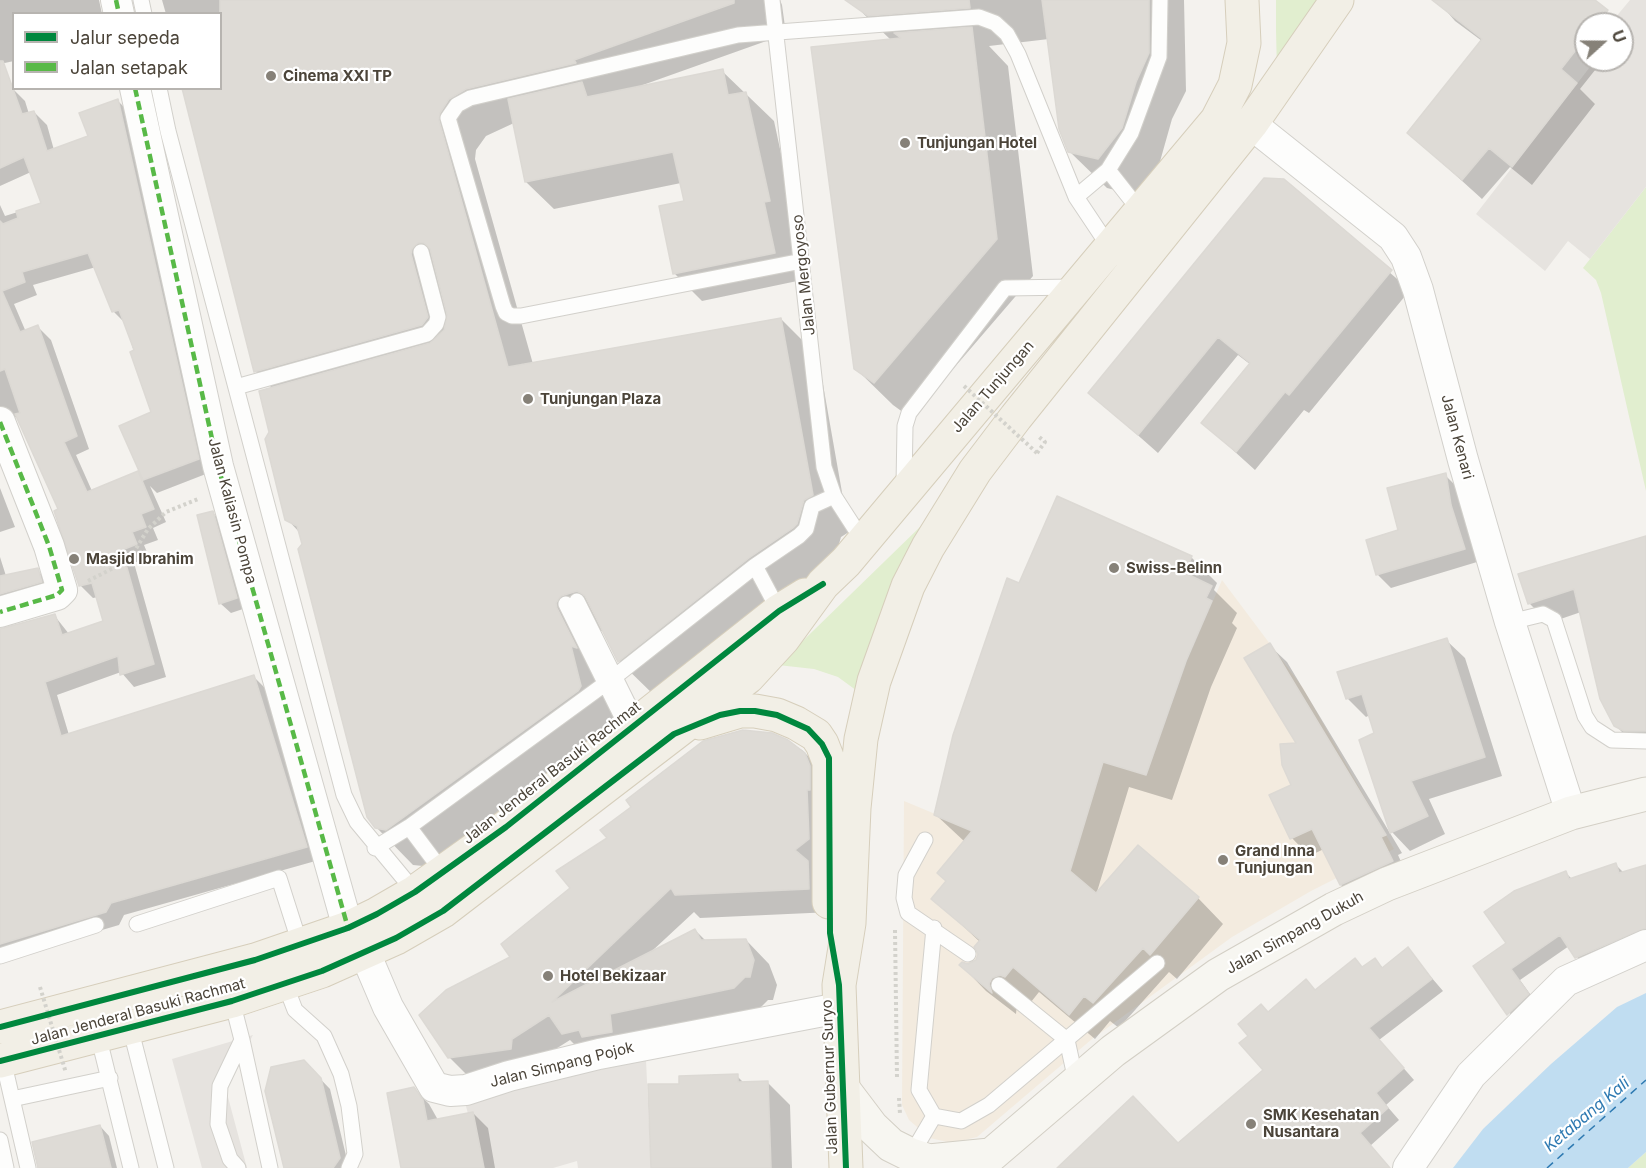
<!DOCTYPE html>
<style>
body{margin:0}
#map{position:relative;width:1646px;height:1168px;overflow:hidden;background:#f4f2ee;font-family:Inter,sans-serif}
canvas{display:block}
.legend{position:absolute;left:12px;top:12px;width:210px;height:78px;box-sizing:border-box;background:#fff;border:2px solid #b7b4b0;margin:0;padding:8px 10px;list-style:none;font-size:18px;color:#4b4439}
.legend li{display:flex;align-items:center;gap:12px;height:30px}
.legend b{width:30px;border:2px solid #b7b4b0}
.north{position:absolute;left:1574px;top:12px;width:60px;height:60px;box-sizing:border-box;background:#fff;border:2px solid #b7b4b0;border-radius:50%;rotate:69deg;font-size:16px;font-weight:700;line-height:24px;text-align:center;color:#4b4439}
.north::after{content:'';display:block;margin:auto;width:21px;height:27px;background:#868178;clip-path:polygon(50% 0,100% 100%,50% 72%,0 100%)}
</style>
<div id="map">
<canvas width="1646" height="1168"></canvas>
<ul class="legend">
<li><b style="height:8px;background:#00873e"></b>Jalur sepeda</li>
<li><b style="height:8px;background:#58b947"></b>Jalan setapak</li>
</ul>
<div class="north">U</div>
</div>
<script>
const g = document.querySelector('canvas').getContext('2d');
g.lineJoin = 'round';
function fillPath(path, color) {
  g.fillStyle = color;
  g.fill(path, 'evenodd');
}
function shape(rows) {
  const path = new Path2D();
  for (const r of rows) {
    path.moveTo(r[0], r[1]);
    for (let i = 2; i < r.length; i += 2) path.lineTo(r[i], r[i + 1]);
  }
  return path;
}
function stroke(path, color, width, dash) {
  g.strokeStyle = color;
  g.lineWidth = width;
  g.lineCap = dash ? 'butt' : 'round';
  g.setLineDash(dash || []);
  g.stroke(path);
}
function write(font, color, halo, rows, align = 'center') {
  g.font = font + ' Inter,sans-serif';
  g.lineWidth = 4.5;
  g.setLineDash([]);
  g.textBaseline = 'middle';
  g.strokeStyle = halo;
  g.fillStyle = color;
  for (const [text, x, y, turn = 0] of rows) {
    g.save();
    g.translate(x, y);
    g.rotate((+turn || 0) * Math.PI / 180);
    g.textAlign = isNaN(turn) ? turn : align;
    if (halo) g.strokeText(text, 0, 0);
    g.fillText(text, 0, 0);
    g.restore();
  }
}
fillPath(shape([
 [1222,580,1303,688,1394,849,1311,891,1232,937,1092,1039,977,1137,952,1143,930,1138,909,1120,902,1105,904,801,1070,870,1103,762,1147,774,1187,661]
]), '#f3ebdf');
fillPath(shape([
 [1276,0,1327,0,1277,73,1276,30],
 [1646,187,1646,491,1601,293,1596,280,1583,268],
 [922,525,864,696,838,677,814,669,778,665],
 [1646,1152,1646,1168,1628,1168]
]), '#e1eecf');
fillPath(shape([
 [1630,0,1646,0,1646,187,1590,259,1568,241,1545,271,1476,214,1593,63,1591,60,1622,60,1622,24,1610,24],
 [253,1035,225,1086,247,1168,202,1168,172,1059],
 [646,1060,651,1168,578,1168,577,1161,553,1168,483,1168,464,1099]
]), '#e6e3df');
fillPath(shape([
 [1646,993,1646,1152,1628,1168,1453,1168,1483,1129,1551,1064,1617,1007]
]), '#c0ddf1');
fillPath(shape([
 [0,0,99,0,102,14,14,14,14,61,0,64],
 [162,0,780,0,782,5,786,34,640,86,722,71,774,121,797,228,802,280,702,301,674,273,685,202,681,183,554,209,526,182,514,123,486,136,476,150,475,159,533,364,781,319,818,356,849,532,841,537,834,561,656,697,619,661,604,630,598,632,617,724,615,728,423,866,413,865,376,827,300,533,287,519,271,433,273,389,255,371,185,94,180,88,220,88,220,14,166,14],
 [849,0,1184,0,1186,91,1172,119,1159,165,1135,195,1107,188,1069,151,1049,39,989,46,1008,66,1033,276,911,418,893,405,855,368,891,40],
 [1437,0,1593,0,1620,24,1586,24,1586,60,1603,60,1580,89,1595,104,1532,185,1510,167,1482,199,1409,133,1482,41,1455,21],
 [1622,26,1626,30,1622,36],
 [12,88,25,101,29,114,34,112,47,125,54,150,90,136,118,101,131,114,211,472,157,493,150,486,166,522,153,528,158,540,144,545,149,557,134,563,166,677,134,687,121,672,57,695,69,735,254,677,267,690,319,860,124,915,119,925,0,960,0,630,54,615,69,634,105,622,98,597,93,598,80,585,60,510,17,417,6,419,0,424,0,205,5,216,43,204,31,172,0,186,0,93],
 [96,267,114,312,125,323,153,413,144,479,137,473,92,491,76,455,89,449,51,340,38,327,26,332,14,304,37,295,33,285],
 [1283,181,1410,290,1309,413,1304,410,1255,470,1203,423,1251,365,1238,355,1158,453,1090,393],
 [1445,475,1458,488,1477,562,1391,588,1378,575,1367,541,1400,531],
 [0,488,15,527,0,532],
 [212,512,222,522,246,608,231,613,221,604,198,516],
 [1646,537,1646,748,1635,745,1615,725,1581,612,1549,623,1529,603],
 [0,557,6,576,37,570,50,583,0,614],
 [1191,557,1217,583,1214,590,1237,613,1232,623,1237,628,1211,687,1172,800,1129,787,1096,895,1198,898,1223,924,1177,979,1169,972,1119,1028,1110,1021,1095,1039,1039,992,1031,1002,1017,1004,1016,1014,986,991,961,965,977,961,980,942,933,898,948,881,965,842,936,815,1020,585],
 [1446,640,1465,658,1502,776,1429,799,1445,834,1410,851,1392,832,1361,740,1376,734,1370,715,1366,717,1347,698],
 [1269,645,1287,662,1402,853,1398,855,1409,879,1359,902,1341,885,1324,849,1309,856,1292,838,1271,796,1293,785,1298,744],
 [771,735,802,750,826,774,832,912,700,918,694,912,652,951,695,930,706,941,746,940,769,964,777,985,773,1000,768,1000,757,1011,587,1057,570,1040,535,1062,473,1081,449,1057,513,958],
 [1615,864,1624,873,1646,867,1646,940,1586,968,1569,946,1520,980,1538,1005,1518,1024,1475,967,1508,944,1566,873,1573,880],
 [1408,950,1443,991,1379,1040,1414,1080,1386,1105,1399,1120,1370,1146,1390,1168,1059,1168,1178,1145,1265,1070,1269,1014,1363,969,1375,960,1384,969],
 [303,1061,330,1089,349,1168,285,1168],
 [737,1076,744,1083,767,1082,790,1105,792,1168,652,1168,680,1085],
 [414,1089,429,1104,438,1120,473,1113,488,1128,495,1168,403,1168],
 [100,1126,109,1136,117,1168,42,1168]
]), '#0003');
stroke(shape([
 [1547,1168,1646,1080]
]), '#2e7ab2', 1.5, [8, 6]);
const building = shape([
 [220,0,734,0,734,3,574,60,576,63,466,89,449,99,440,113,439,120,508,367,781,318,813,495,804,500,797,524,793,528,749,558,618,662,585,596,577,591,561,596,556,603,557,608,577,648,571,646,581,686,578,691,386,830,375,828,367,817,298,549,302,544,297,526,285,520,265,439,269,432,259,391,430,343,444,330,447,315,430,249,424,243,418,243,412,249,411,254,428,317,422,325,254,372,182,88,220,88,220,0],
 [845,0,969,0,970,8,868,16,845,0],
 [1042,0,1149,0,1149,53,1136,82,1122,128,1098,159,1068,152,1059,129,1042,0],
 [1432,0,1595,0,1608,10,1597,24,1586,24,1586,37,1561,69,1577,83,1512,167,1489,148,1462,180,1407,133,1482,39,1432,0],
 [972,27,997,239,874,383,854,369,811,47,901,38,894,33,972,27],
 [0,61,3,61,22,114,34,111,47,151,88,136,79,113,118,99,199,459,143,480,119,426,151,412,130,352,134,350,119,310,112,312,88,253,22,272,25,282,2,291,20,332,38,325,77,436,64,442,87,492,138,471,154,509,141,514,146,527,132,532,137,544,122,550,154,664,120,675,118,656,45,682,61,736,254,675,307,847,111,903,106,912,0,944,0,629,55,614,62,635,103,621,92,583,79,586,54,511,58,509,15,414,20,413,5,369,0,371,0,221,3,224,18,218,16,211,41,203,24,157,0,168,0,61],
 [723,69,728,95,746,92,770,201,764,202,775,253,673,274,659,206,684,201,673,152,525,182,508,99,582,82,587,97,723,69],
 [1264,178,1284,179,1392,270,1289,395,1285,392,1236,452,1201,423,1250,363,1218,337,1138,435,1088,393,1264,178],
 [1446,473,1451,505,1465,549,1376,575,1366,540,1398,530,1387,488,1446,473],
 [1057,496,1192,556,1185,573,1212,586,1206,598,1212,601,1186,661,1146,775,1103,762,1070,871,1096,893,1138,845,1199,897,1150,955,1143,948,1093,1003,1084,996,1069,1015,1013,967,1005,977,1000,975,992,978,989,984,992,993,959,965,962,962,968,964,976,960,978,954,974,947,980,940,931,899,946,881,937,873,972,831,934,815,953,735,1007,578,1019,583,1057,496],
 [213,511,237,598,219,604,197,515,213,511],
 [1646,536,1646,731,1624,731,1614,726,1600,699,1574,589,1528,604,1518,574,1646,536],
 [38,568,42,582,0,594,0,576,38,568],
 [1447,638,1485,757,1411,781,1428,816,1390,833,1359,740,1374,733,1362,694,1346,699,1337,672,1447,638],
 [1270,643,1386,835,1381,837,1393,861,1340,885,1312,829,1290,839,1269,795,1291,785,1282,765,1280,744,1296,743,1244,658,1270,643],
 [743,730,772,733,788,740,805,753,810,766,810,790,807,790,809,839,795,850,808,861,809,889,675,895,671,888,552,1002,695,929,701,940,746,939,754,960,750,977,745,977,734,988,610,1014,612,1032,582,1037,579,1030,562,1034,549,1015,512,1039,511,1049,448,1058,419,1015,446,990,510,957,501,944,570,888,556,871,607,838,600,830,631,807,626,800,703,741,743,730],
 [1616,863,1619,873,1646,865,1646,928,1575,958,1560,935,1511,969,1529,994,1507,1015,1473,966,1506,943,1484,912,1514,891,1566,871,1569,879,1616,863],
 [1408,947,1432,979,1369,1028,1404,1068,1376,1093,1388,1108,1360,1133,1390,1168,1057,1168,1133,1096,1178,1143,1263,1070,1239,1043,1248,1036,1238,1024,1261,1004,1268,1012,1306,979,1315,990,1355,958,1362,967,1375,958,1382,968,1408,947],
 [304,1060,321,1078,340,1158,333,1168,284,1168,265,1091,271,1067,304,1060],
 [738,1074,738,1082,768,1081,771,1168,651,1168,648,1084,679,1084,679,1076,738,1074],
 [414,1087,423,1100,427,1121,473,1112,484,1168,401,1168,387,1093,414,1087],
 [100,1125,111,1168,38,1168,32,1142,100,1125]
]);
fillPath(building, '#dedbd6');
stroke(building, '#dcd9d4', 1.5);
const lane = shape([
 [141,0,144,14],
 [772,0,824,467,834,496,863,541],
 [159,88,168,131,344,795,357,822,415,892],
 [1108,170,1141,212],
 [1076,197,1108,170,1131,133,1159,57,1160,0],
 [802,261,521,316,512,316,506,313,503,306,448,118,457,105,470,98,738,35,979,17,995,23,1007,34,1018,54,1076,197,1110,248],
 [236,387,427,334,436,324,438,317,421,252],
 [904,485,905,426,909,413,1005,288,1075,287],
 [755,566,779,611],
 [577,601,637,722],
 [566,604,628,729],
 [1510,622,1543,614,1554,620,1585,716,1592,727,1612,740,1646,741],
 [409,827,442,871],
 [925,840,906,875,904,898,908,913,968,954],
 [375,848,409,827,613,678,755,566,799,536,806,529,812,506,834,496],
 [137,924,279,878,300,944],
 [934,928,919,1090,934,1116,961,1121,989,1105,1157,963],
 [0,956,96,925],
 [285,984,295,1010,324,1036,341,1074,349,1106,355,1154,349,1168],
 [999,985,1067,1040,1076,1081],
 [232,1001,242,1040,220,1086,218,1124,230,1159,238,1168],
 [130,1027,166,1168],
 [98,1035,131,1168],
 [242,1040,270,1168],
 [3,1060,28,1168],
 [12,1099,110,1078],
 [0,1140,6,1168],
 [911,1155,934,1116]
]);
const street = shape([
 [116,0,119,14],
 [135,88,218,466,348,928],
 [1251,124,1393,237,1406,257,1418,290,1463,460,1510,622,1571,813],
 [0,422,49,546,62,590,57,595,0,612],
 [365,953,388,1007,434,1087,450,1091,466,1090,509,1076,599,1054,839,1008],
 [1408,1168,1471,1075,1566,981,1646,945]
]);
const secondary = shape([
 [844,1090,872,1127,891,1145,911,1155,929,1161,990,1155],
 [976,1168,1113,1051,1218,975,1334,909,1387,884,1571,813,1646,794]
]);
const primary = shape([
 [700,723,740,711,755,711,777,715,796,723,816,735,822,744,829,762,829,902],
 [0,1027,255,960,348,928,377,914,415,892,506,827,779,611,805,595],
 [0,1061,232,1001,322,971,396,938,443,911,748,677,783,639,823,584,846,562,1217,120,1235,85,1244,43,1242,0],
 [846,1168,839,985,849,923,854,808,861,739,874,681,908,586,928,547,975,471,1016,417,1251,124,1337,0]
]);
stroke(lane, '#d2d0cb', 17);
stroke(street, '#d2d0cb', 32);
stroke(secondary, '#d3cfc5', 35);
stroke(primary, '#d6cebb', 35);
stroke(shape([
 [1037,453,1045,442,1038,436],
 [88,581,129,560,148,529,166,512,198,499],
 [895,930,897,1078],
 [899,1098,900,1114]
]), '#d3d2cc', 4, [3, 3]);
stroke(lane, '#fdfdfc', 15);
stroke(street, '#fdfdfc', 30);
stroke(secondary, '#f7f6f1', 33);
stroke(primary, '#f2efe6', 33);
stroke(shape([
 [964,386,1037,453],
 [40,987,66,1073]
]), '#d3d2cc', 4, [3, 3]);
stroke(shape([
 [116,0,119,14],
 [135,88,218,466,348,928],
 [0,422,49,546,62,590,57,595,0,612]
]), '#58b947', 4.5, [9, 4.5]);
stroke(shape([
 [0,1027,255,960,348,928,377,914,415,892,506,827,779,611,823,584],
 [0,1061,232,1001,322,971,396,938,443,911,674,734,720,715,740,711,755,711,777,715,808,729,822,744,829,758,830,933,839,985,846,1168]
]), '#00873e', 6);
for (const [x, y, r, color] of [
 [271,76,6,"#868178"],
 [905,143,6,"#868178"],
 [528,399,6,"#868178"],
 [74,559,6,"#868178"],
 [1114,568,6,"#868178"],
 [1223,860,6,"#868178"],
 [548,976,6,"#868178"],
 [1251,1124,6,"#868178"]
]) {
  const dot = new Path2D();
  dot.arc(x, y, r, 0, 2 * Math.PI);
  g.fillStyle = color;
  g.fill(dot);
  stroke(dot, '#fff', 2);
}
write('bold 15px', '#4b4439', '#fff', [
 ["Cinema XXI TP",283,76],
 ["Tunjungan Hotel",917,143],
 ["Tunjungan Plaza",540,399],
 ["Masjid Ibrahim",86,559],
 ["Swiss-Belinn",1126,568],
 ["Grand Inna",1235,851],
 ["Tunjungan",1235,868],
 ["Hotel Bekizaar",560,976],
 ["SMK Kesehatan",1263,1115],
 ["Nusantara",1263,1132]
], 'left');
write('15px', '#4b4439', '#fff', [
 ["Jalan Mergoyoso",804,275,-96],
 ["Jalan Tunjungan",993,387,-49],
 ["Jalan Kenari",1457,437,75],
 ["Jalan Kaliasin Pompa",232,511,75],
 ["Jalan Jenderal Basuki Rachmat",552,773,-38],
 ["Jalan Simpang Dukuh",1295,933,-29],
 ["Jalan Jenderal Basuki Rachmat",138,1012,-15],
 ["Jalan Simpang Pojok",562,1065,-14],
 ["Jalan Gubernur Suryo",830,1077,-92]
]);
write('italic 16px', '#2e7ab2', '#fff', [
 ["Ketabang Kali",1587,1115,-40]
]);
</script>
